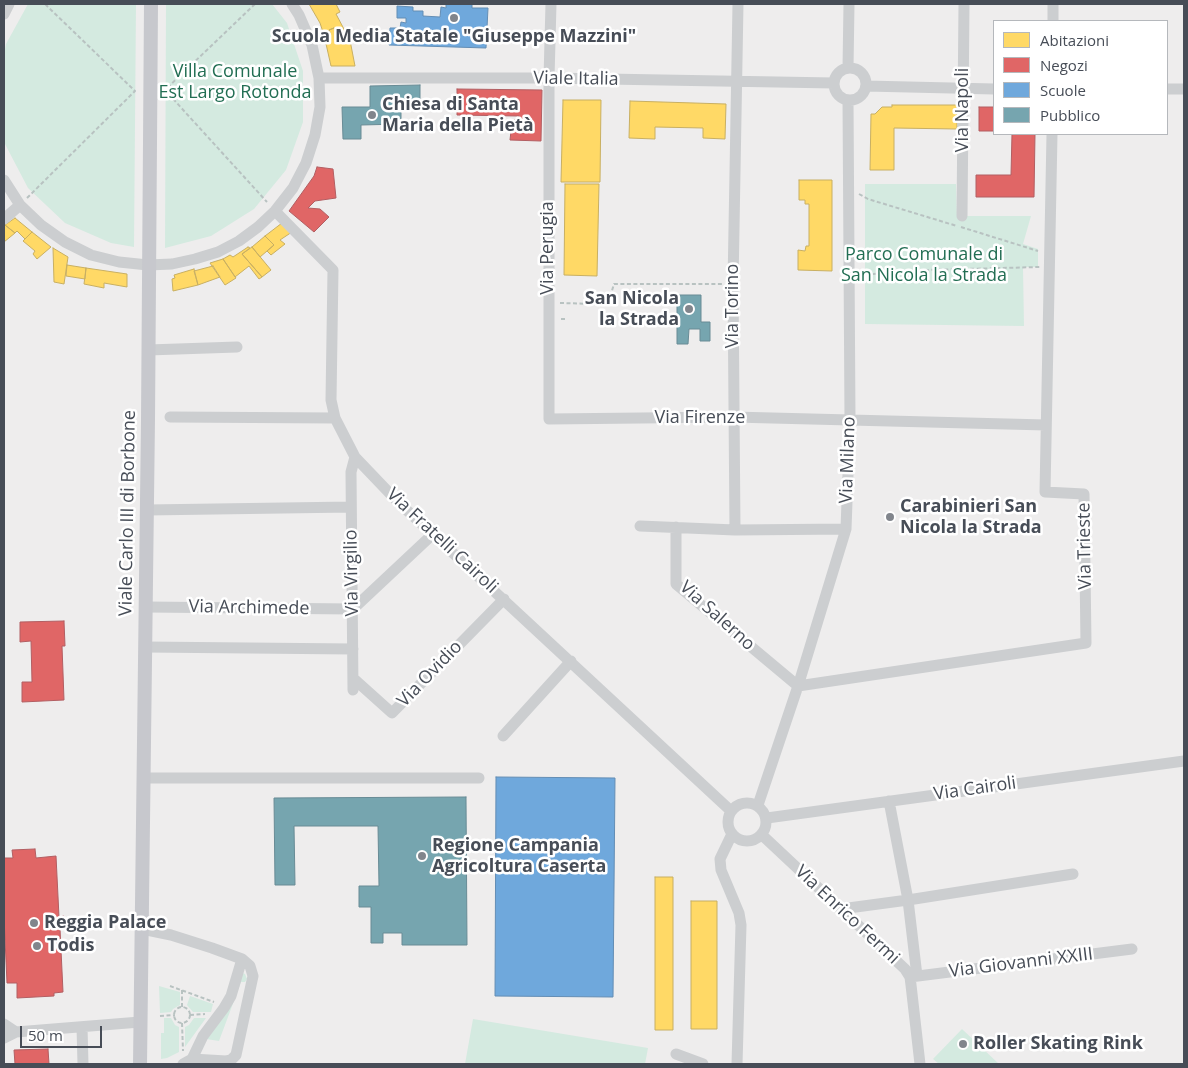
<!DOCTYPE html>
<meta charset="utf-8">
<style>
body{margin:0}
#map{position:relative;width:1188px;height:1068px;overflow:hidden;background:#eeeded;font-family:"Open Sans",sans-serif}
canvas{display:block}
.frame{position:absolute;inset:0;border:5px solid #474d57;pointer-events:none}
.legend{position:absolute;left:993px;top:20px;width:175px;height:115px;box-sizing:border-box;background:#fff;border:1px solid #b5b8bc;margin:0;padding:6px 9px;list-style:none;font-size:15px;color:#474d57}
.legend li{display:flex;align-items:center;gap:10px;height:25px}
.legend b{width:25px;border:1px solid #b5b8bc}
.scale{position:absolute;left:20px;top:1026px;width:82px;height:22px;box-sizing:border-box;border:2px solid #474d57;border-top:0;padding-left:6px;font-size:15px;line-height:18px;white-space:nowrap;color:#474d57;-webkit-text-stroke:4px #fff;paint-order:stroke}
</style>
<div id="map">
<canvas width="1188" height="1068"></canvas>
<div class="frame"></div>
<ul class="legend">
<li><b style="height:14px;background:#ffd966"></b>Abitazioni</li>
<li><b style="height:14px;background:#e06666"></b>Negozi</li>
<li><b style="height:14px;background:#6fa8dc"></b>Scuole</li>
<li><b style="height:14px;background:#76a5af"></b>Pubblico</li>
</ul>
<div class="scale">50 m</div>
</div>
<script>
const g = document.querySelector('canvas').getContext('2d');
g.lineJoin = 'round';
function fillPath(path, color) {
  g.fillStyle = color;
  g.fill(path, 'evenodd');
}
function shape(rows) {
  const path = new Path2D();
  for (const r of rows) {
    if (r.length === 3) {
      path.moveTo(r[0] + r[2], r[1]);
      path.arc(r[0], r[1], r[2], 0, 2 * Math.PI);
      continue;
    }
    path.moveTo(r[0], r[1]);
    for (let i = 2; i < r.length; i += 2) path.lineTo(r[i], r[i + 1]);
  }
  return path;
}
function stroke(path, color, width, dash) {
  g.strokeStyle = color;
  g.lineWidth = width;
  g.lineCap = dash ? 'butt' : 'round';
  g.setLineDash(dash || []);
  g.stroke(path);
}
function write(font, color, halo, rows, align = 'center') {
  g.font = font + ' "Open Sans",sans-serif';
  g.lineWidth = 5;
  g.setLineDash([]);
  g.textBaseline = 'middle';
  g.strokeStyle = halo;
  g.fillStyle = color;
  for (const [text, x, y, turn = 0] of rows) {
    g.save();
    g.translate(x, y);
    g.rotate((+turn || 0) * Math.PI / 180);
    g.textAlign = isNaN(turn) ? turn : align;
    if (halo) g.strokeText(text, 0, 0);
    g.fillText(text, 0, 0);
    g.restore();
  }
}
fillPath(shape([
 [28,4,136,4,134,247,111,243,65,223,28,188,5,144,4,55,6,44],
 [166,4,272,4,287,23,303,71,303,122,286,170,254,209,211,236,165,248],
 [865,184,956,184,957,216,1031,216,1023,244,1038,249,1038,267,1023,267,1024,326,865,324],
 [242,973,245,974,247,979,245,982,241,982,219,1041,206,1039],
 [159,986,180,992,180,1005,173,1009,171,1012,160,1013],
 [190,996,213,1004,211,1012,193,1012,187,1005],
 [164,1018,171,1018,175,1025,179,1027,179,1052,167,1058,161,1059,161,1033,164,1033],
 [194,1018,206,1018,185,1047,185,1027,189,1025],
 [473,1019,648,1048,645,1064,465,1064],
 [962,1029,999,1064,939,1064,933,1059]
]), '#d4eae0');
const homes = shape([
 [309,4,336,4,340,12,336,14,345,31,336,33,334,28,329,30,330,33,324,35,320,23,309,4],
 [334,28,336,33,348,30,355,66,331,66,324,35,330,33,329,30,334,28],
 [563,100,601,100,600,182,561,182,563,100],
 [630,101,726,104,725,139,703,138,703,128,655,127,655,139,629,138,630,101],
 [892,105,957,105,957,129,894,128,894,170,870,170,871,114,875,114,882,107,892,107,892,105],
 [799,180,832,180,832,271,798,270,798,250,805,251,806,246,809,246,809,204,805,204,805,200,799,200,799,180],
 [565,184,599,184,597,276,564,275,565,184],
 [15,218,32,232,25,239,17,231,15,233,5,225,15,218],
 [282,223,292,232,280,240,285,244,271,255,267,251,274,245,265,236,282,223],
 [5,225,15,233,4,242,4,226,5,225],
 [32,232,51,247,37,259,33,254,35,251,23,241,32,232],
 [265,236,274,245,260,257,252,247,265,236],
 [248,247,250,248,242,254,262,277,259,279,249,266,235,277,223,259,230,255,233,257,248,247],
 [252,247,271,270,262,277,242,254,252,247],
 [53,248,68,257,64,284,54,282,53,248],
 [223,259,236,278,225,285,210,263,223,259],
 [67,265,86,268,85,279,66,276,67,265],
 [213,266,220,277,198,285,194,271,213,266],
 [86,268,127,274,127,287,104,283,104,288,84,284,86,268],
 [194,269,198,285,173,291,172,279,175,278,174,275,194,269],
 [655,877,673,877,673,1030,655,1030,655,877],
 [691,901,717,901,717,1029,691,1029,691,901]
]);
fillPath(homes, '#ffd966');
stroke(homes, '#c8af62', 1);
const shops = shape([
 [457,89,542,90,541,141,510,140,511,131,515,131,515,119,519,119,519,116,457,115,457,89],
 [979,107,994,107,994,131,979,131,979,107],
 [1012,134,1035,134,1034,197,976,197,976,175,1011,175,1012,134],
 [317,167,333,169,336,198,315,201,308,208,320,209,329,217,314,232,289,211,314,176,317,167],
 [64,621,65,646,62,646,64,700,22,702,22,682,32,682,31,641,20,642,20,622,64,621],
 [35,849,36,858,56,856,59,917,64,916,64,929,60,929,63,992,54,993,54,996,17,998,17,983,7,983,4,917,4,858,13,858,12,850,35,849],
 [48,1049,49,1064,15,1064,14,1050,48,1049]
]);
fillPath(shops, '#e06666');
stroke(shops, '#b25e62', 1);
const schools = shape([
 [446,4,472,4,472,8,488,8,486,48,389,45,390,28,400,28,401,22,406,23,406,18,397,18,397,6,413,7,413,11,423,11,423,16,440,17,441,7,446,8,446,4],
 [496,777,615,778,613,997,495,996,496,777]
]);
fillPath(schools, '#6fa8dc');
stroke(schools, '#638db4', 1);
const public = shape([
 [420,85,420,107,401,107,401,124,361,125,361,139,343,139,342,107,370,107,370,86,420,85],
 [677,295,701,295,701,322,710,322,710,341,700,341,700,329,689,329,688,344,677,344,677,295],
 [466,797,467,945,402,945,402,933,383,933,383,943,371,943,371,907,359,907,359,886,379,886,378,826,294,826,295,885,275,885,274,798,466,797]
]);
fillPath(public, '#76a5af');
stroke(public, '#688b95', 1);
stroke(shape([
 [255,4,165,90,267,202],
 [859,194,868,199,957,226],
 [27,198,135,91,45,4],
 [961,227,1038,251],
 [860,275,925,270,1040,267],
 [560,303,597,304,606,300,611,294,614,284,723,284],
 [561,319,567,319],
 [170,986,214,1002],
 [182,990,182,1008],
 [182,1015,8],
 [190,1015,205,1014],
 [160,1016,175,1015],
 [182,1023,183,1051]
]), '#b8c2c1', 2, [4, 2.5]);
stroke(shape([
 [551,4,549,78,549,419,733,417,1046,425],
 [1053,4,1053,21],
 [4,14,9,4],
 [850,84,16],
 [848,68,849,4],
 [319,78,549,78,834,83],
 [866,86,994,89],
 [1167,89,1184,89],
 [4,180,20,205,41,225,65,242,91,255,119,262,148,265,172,264,195,259,218,252,239,241,258,227,275,211,293,188,306,163,315,135,320,107,319,78,312,45,299,15,292,4],
 [275,211,333,270,331,400,335,418,355,457,398,502,731,811],
 [962,216,964,4],
 [4,219,20,205],
 [148,350,237,347],
 [170,417,335,418],
 [147,510,351,507],
 [640,526,735,530,846,529],
 [676,527,676,584,798,686,1086,643,1084,494,1045,492,1052,134],
 [735,530,733,284,738,4],
 [146,607,353,609,433,534],
 [145,647,353,649],
 [353,678,392,713,504,599],
 [353,690,351,472,355,457],
 [503,736,571,661],
 [144,778,479,778],
 [889,801,908,900,917,976],
 [747,822,19],
 [758,805,798,686,846,529,850,419,848,100],
 [767,818,1184,761],
 [732,834,720,859,721,870,739,913,741,925,737,1064],
 [762,835,905,969,910,977,911,985,920,1064],
 [841,909,908,900,1073,874],
 [142,929,171,935,212,948,242,959,250,966,253,976,236,1055,231,1060,226,1061,192,1059],
 [910,977,1132,949],
 [4,1024,16,1032,140,1022],
 [82,1027,83,1064],
 [4,1038,16,1032],
 [676,1054,703,1064],
 [183,1064,192,1059,203,1036,224,1008,231,996,242,959]
]), '#ccced0', 11);
stroke(shape([
 [140,1064,148,419,151,4]
]), '#c7c8cd', 14);
for (const [x, y, r, color] of [
 [454,18,5,"#81858c"],
 [372,115,5,"#81858c"],
 [689,309,5,"#81858c"],
 [890,517,5,"#81858c"],
 [422,856,5,"#81858c"],
 [34,923,5,"#81858c"],
 [37,946,5,"#81858c"],
 [963,1044,5,"#81858c"]
]) {
  const dot = new Path2D();
  dot.arc(x, y, r, 0, 2 * Math.PI);
  g.fillStyle = color;
  g.fill(dot);
  stroke(dot, '#fff', 2);
}
write('bold 18px', '#474d57', '#fff', [
 ["Scuola Media Statale \"Giuseppe Mazzini\"",454,37,"center"],
 ["Chiesa di Santa",382,105],
 ["Maria della Pietà",382,126],
 ["San Nicola",679,299,"right"],
 ["la Strada",679,320,"right"],
 ["Carabinieri San",900,507],
 ["Nicola la Strada",900,528],
 ["Regione Campania",432,846],
 ["Agricoltura Caserta",432,867],
 ["Reggia Palace",44,923],
 ["Todis",47,946],
 ["Roller Skating Rink",973,1044]
], 'left');
write('18px', '#226e53', '#fff', [
 ["Villa Comunale",235,72],
 ["Est Largo Rotonda",235,93],
 ["Parco Comunale di",924,255],
 ["San Nicola la Strada",924,276]
]);
write('18px', '#474d57', '#fff', [
 ["Viale Italia",576,79,1],
 ["Via Napoli",963,110,-90],
 ["Via Perugia",548,248,-90],
 ["Via Torino",733,306,-90],
 ["Via Firenze",700,418],
 ["Via Milano",848,460,-88],
 ["Viale Carlo III di Borbone",128,513,-89],
 ["Via Fratelli Cairoli",442,541,43],
 ["Via Trieste",1085,546,-91],
 ["Via Virgilio",352,573,-91],
 ["Via Archimede",249,608,1],
 ["Via Salerno",717,616,42],
 ["Via Ovidio",430,674,-46],
 ["Via Cairoli",975,789,-8],
 ["Via Enrico Fermi",847,915,43],
 ["Via Giovanni XXIII",1021,963,-7]
]);
</script>
